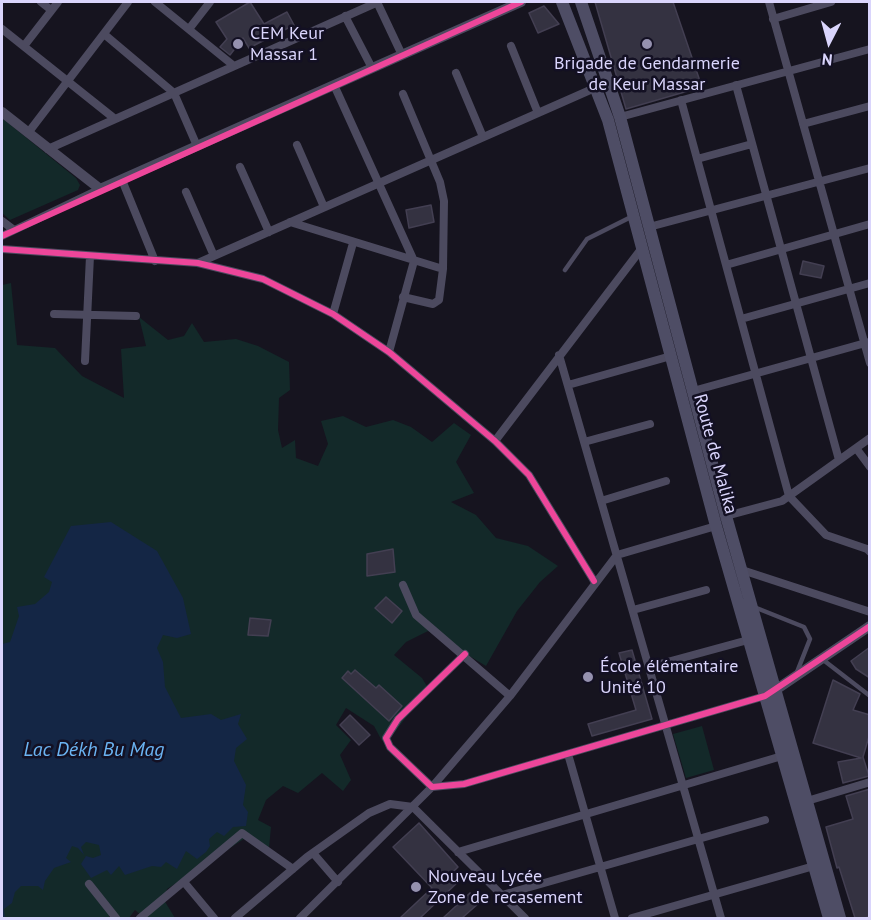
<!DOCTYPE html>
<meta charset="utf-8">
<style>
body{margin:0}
#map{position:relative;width:871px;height:920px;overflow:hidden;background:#16141f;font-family:"PT Sans",sans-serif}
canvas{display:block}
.frame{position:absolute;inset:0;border:3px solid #dad5fc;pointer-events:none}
.north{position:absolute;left:799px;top:12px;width:60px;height:60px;-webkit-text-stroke:4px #131023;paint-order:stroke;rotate:186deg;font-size:16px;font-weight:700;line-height:24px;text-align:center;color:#dad5fc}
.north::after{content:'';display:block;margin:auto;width:21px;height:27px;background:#dad5fc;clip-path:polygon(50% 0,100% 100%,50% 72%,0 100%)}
</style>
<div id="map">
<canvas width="871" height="920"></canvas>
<div class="frame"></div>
<div class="north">N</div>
</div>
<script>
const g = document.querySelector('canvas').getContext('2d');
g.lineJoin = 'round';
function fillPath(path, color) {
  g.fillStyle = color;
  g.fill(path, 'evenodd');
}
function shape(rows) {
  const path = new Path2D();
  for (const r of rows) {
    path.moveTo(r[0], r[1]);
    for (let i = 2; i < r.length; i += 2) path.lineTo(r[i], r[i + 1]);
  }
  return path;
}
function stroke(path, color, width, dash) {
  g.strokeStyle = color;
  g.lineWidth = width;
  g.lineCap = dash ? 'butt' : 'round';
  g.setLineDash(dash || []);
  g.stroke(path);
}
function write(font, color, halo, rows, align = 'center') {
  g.font = font + ' "PT Sans",sans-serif';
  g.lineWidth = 5;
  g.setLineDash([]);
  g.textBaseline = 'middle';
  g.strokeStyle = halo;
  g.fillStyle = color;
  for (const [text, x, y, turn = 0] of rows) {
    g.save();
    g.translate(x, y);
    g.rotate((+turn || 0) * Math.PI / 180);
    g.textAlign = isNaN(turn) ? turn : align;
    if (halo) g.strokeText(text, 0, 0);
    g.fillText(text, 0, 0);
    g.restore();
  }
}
fillPath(shape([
 [2,118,76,178,80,185,78,190,10,220,2,213],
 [11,283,17,345,55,348,82,376,124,398,121,349,146,346,139,317,168,340,184,336,192,323,204,342,236,339,258,346,289,362,290,390,279,398,278,430,282,448,295,440,296,458,318,466,328,444,321,421,343,416,366,427,393,420,411,427,432,442,454,423,471,435,456,462,474,493,451,502,476,515,496,538,528,546,558,566,540,582,517,611,486,666,428,631,406,642,394,655,422,678,428,688,392,736,382,741,374,726,346,708,336,725,351,740,340,755,351,780,343,791,322,773,298,793,283,786,266,800,258,820,271,827,269,848,250,835,167,889,164,900,175,918,144,918,135,910,129,918,115,918,109,914,109,918,2,918,2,285],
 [702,726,714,770,686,778,673,734]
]), '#132929');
fillPath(shape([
 [111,522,157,551,183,598,191,634,177,638,163,635,157,648,163,662,165,687,181,718,211,714,221,720,241,714,238,724,247,739,236,748,234,761,246,785,243,805,248,812,246,826,233,827,224,836,217,832,209,839,210,846,206,852,197,859,186,851,177,869,166,862,161,867,152,866,125,875,119,866,111,875,107,870,91,878,81,864,86,856,93,858,101,855,99,845,86,842,81,847,84,855,78,848,72,846,66,858,71,862,54,868,45,881,43,890,38,886,21,886,15,892,12,903,4,909,5,918,2,918,2,644,10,642,19,616,17,607,35,604,49,592,52,582,44,577,71,526]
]), '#142645');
const building = shape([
 [250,2,264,24,287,12,294,25,249,48,243,38,230,55,220,47,227,39,216,22,250,2],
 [595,2,673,2,702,87,626,109,595,2],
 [544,6,559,24,538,33,529,13,544,6],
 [431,205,434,222,409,228,406,210,431,205],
 [803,261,824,266,821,278,800,274,803,261],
 [393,549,395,572,367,576,367,554,393,549],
 [386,597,402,611,392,623,375,608,386,597],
 [250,618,271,620,268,636,248,635,250,618],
 [870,647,870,678,856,669,851,661,870,647],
 [632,650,652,719,592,736,588,724,636,710,619,653,632,650],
 [355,670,376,688,379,685,402,706,389,721,342,678,348,671,351,674,355,670],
 [833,680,860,694,853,710,870,715,870,733,863,757,869,776,843,783,838,762,861,758,813,743,833,680],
 [350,715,370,735,359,745,340,725,350,715],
 [870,789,870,915,866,918,855,918,839,867,837,868,826,827,853,819,846,796,870,789],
 [419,823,458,867,452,873,459,881,420,918,400,918,432,888,393,847,419,823],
 [470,893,479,903,462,918,443,918,470,893]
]);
fillPath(building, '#343241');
stroke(building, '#433f52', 1.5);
stroke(shape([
 [565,270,587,239,633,216],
 [754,607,804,627,810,639,797,672],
 [822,659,870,696]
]), '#4c4a5f', 4.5);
stroke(shape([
 [41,2,51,10],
 [155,2,234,66],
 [377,2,402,55],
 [769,2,870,363],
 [345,16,372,68],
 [773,19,831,2],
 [2,29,115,119],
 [189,29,210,2],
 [104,34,174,93,197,146],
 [24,46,58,2],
 [511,46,538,113],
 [456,73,483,137],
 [334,85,414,261,389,352],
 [736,85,839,460],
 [403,94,440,182,444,201,443,269,439,300,433,304,403,297],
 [681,100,789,496,826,535,867,549,870,552],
 [620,117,870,49],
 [803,124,870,106],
 [28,133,128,2],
 [297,145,324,207],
 [48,149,378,2],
 [697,159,752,144],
 [240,167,269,232],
 [122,180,155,261],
 [186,192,214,256],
 [2,221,14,230],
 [290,222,443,269],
 [649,227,870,168],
 [2,236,100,189],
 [2,249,198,263,263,279,333,314,389,352,495,441,529,475,594,581],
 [198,263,597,87],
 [726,265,870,224],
 [54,314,136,316],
 [333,314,353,243],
 [741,319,870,283],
 [559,355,721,918],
 [85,361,90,256],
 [568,385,671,356],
 [693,391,869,342],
 [495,441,642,248],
 [584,442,650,424],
 [856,448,870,467],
 [601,501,666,481],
 [726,516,782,501,870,438],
 [742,570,870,612],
 [403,585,416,615,510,696],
 [633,610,706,590],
 [465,654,398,719,386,738,390,747,432,787,464,784,765,696],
 [649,667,748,640],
 [568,754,615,918],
 [807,801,870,782],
 [458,852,782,756],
 [313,853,338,882],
 [184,882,214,918],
 [89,884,116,918],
 [502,895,765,820],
 [140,918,242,833,293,869],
 [235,918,307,857,369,813,390,804,413,807,525,918],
 [300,918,432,787,510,696,617,555,716,526],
 [632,918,814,866]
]), '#4c4a5f', 8);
stroke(shape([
 [2,112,100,189,521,2],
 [771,693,870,626]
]), '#4c4a5f', 10);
stroke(shape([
 [562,2,608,120,716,526,829,918],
 [581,2,620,117,726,516,840,918]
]), '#4e4d65', 12);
stroke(shape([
 [2,236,521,2],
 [2,249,198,263,263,279,333,314,389,352,495,441,529,475,594,581],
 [465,654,398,719,386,738,390,747,432,787,464,784,765,696,870,626]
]), '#ed469a', 6);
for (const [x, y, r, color] of [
 [238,44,6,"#9591af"],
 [647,44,6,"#9591af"],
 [588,677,6,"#9591af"],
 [416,887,6,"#9591af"]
]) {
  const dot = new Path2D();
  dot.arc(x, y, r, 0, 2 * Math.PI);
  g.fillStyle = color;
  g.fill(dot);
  stroke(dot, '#131023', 2);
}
write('18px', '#dad5fc', '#131023', [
 ["CEM Keur",250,34],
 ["Massar 1",250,55],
 ["Brigade de Gendarmerie",647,64,"center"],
 ["de Keur Massar",647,85,"center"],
 ["École élémentaire",600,667],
 ["Unité 10",600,688],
 ["Nouveau Lycée",428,877],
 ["Zone de recasement",428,898]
], 'left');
write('18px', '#dad5fc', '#131023', [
 ["Route de Malika",715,454,75]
]);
write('italic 20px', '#6bb4f3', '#131023', [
 ["Lac Dékh Bu Mag",94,750]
]);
</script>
